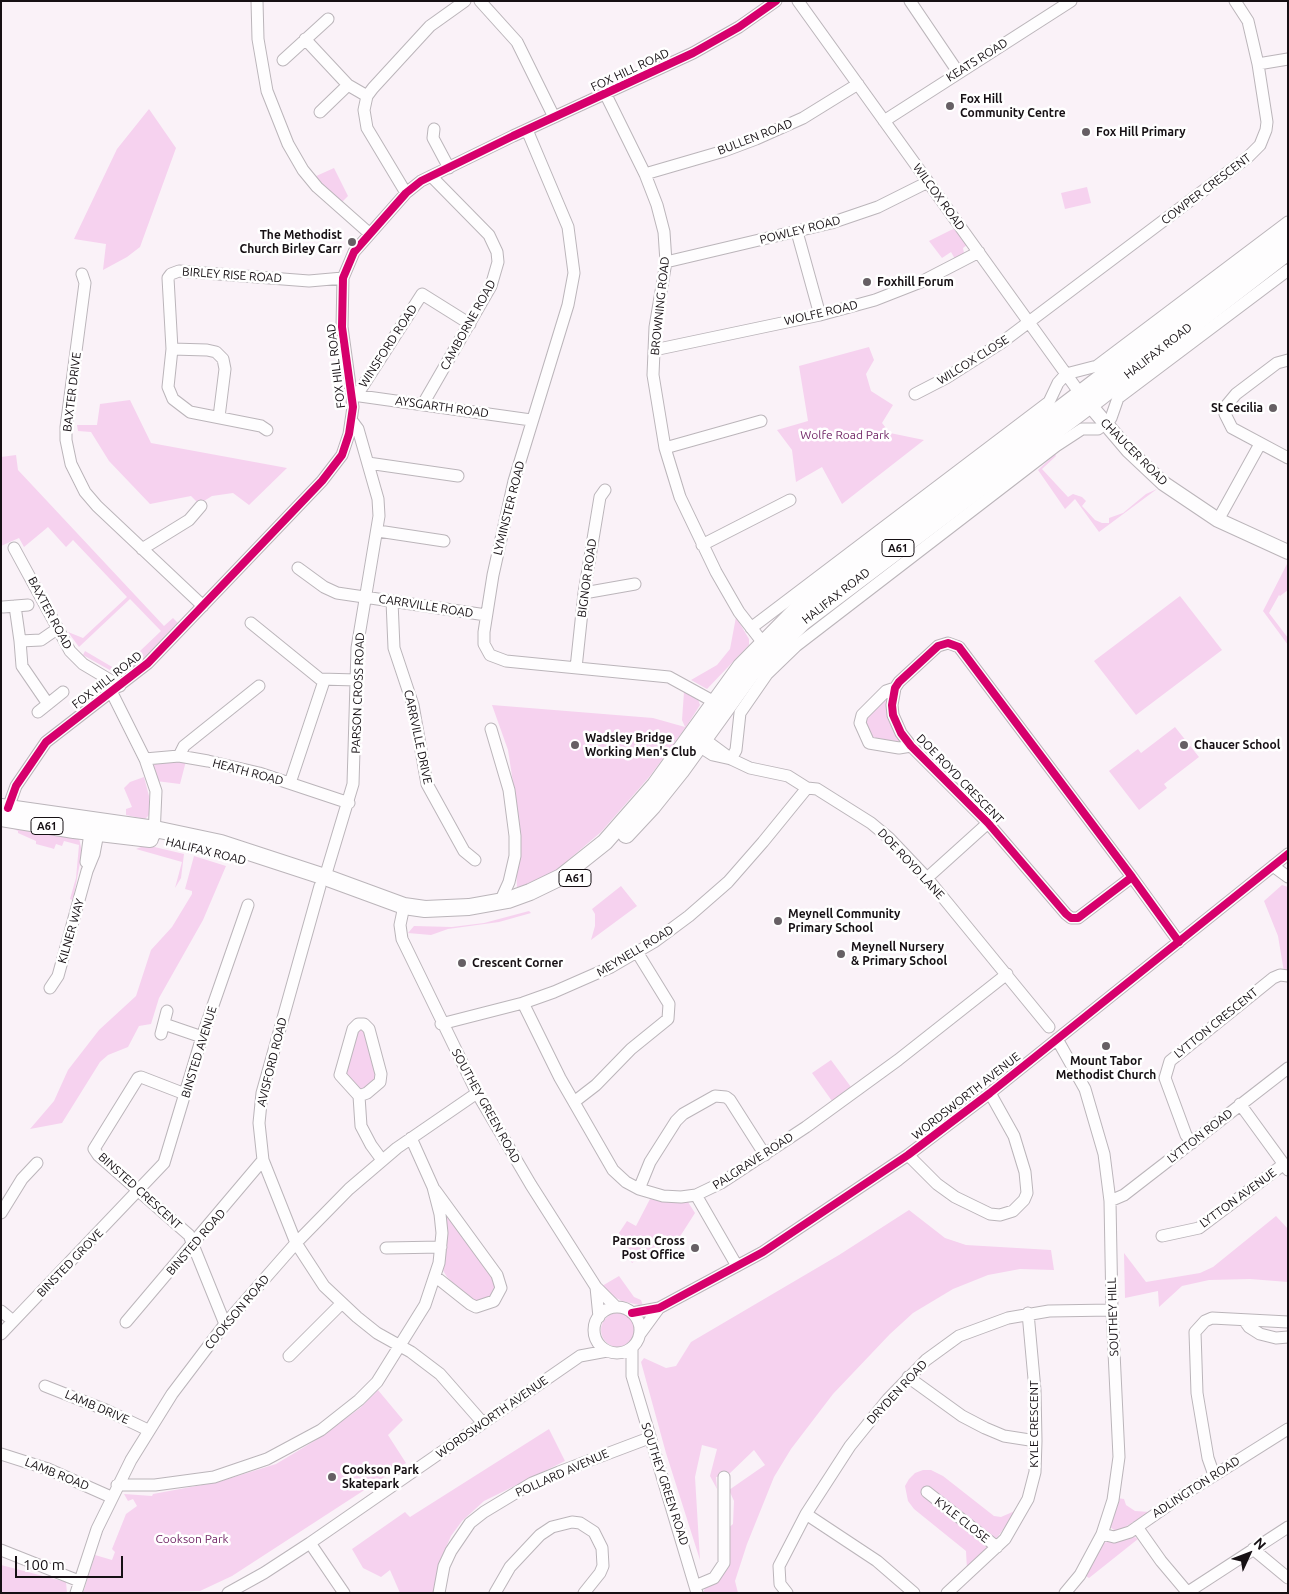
<!DOCTYPE html>
<style>
body{margin:0}
#map{position:relative;width:1289px;height:1594px;overflow:hidden;background:#faf2f8;font-family:Ubuntu,sans-serif}
canvas{display:block}
.frame{position:absolute;inset:0;border:2px solid #161014;pointer-events:none}
.north{position:absolute;left:1224px;top:1529px;width:50px;height:50px;-webkit-text-stroke:4px #fff;paint-order:stroke;rotate:47deg;font-size:14px;font-weight:700;line-height:20px;text-align:center;color:#161014}
.north::after{content:'';display:block;margin:auto;width:18px;height:22px;background:#161014;clip-path:polygon(50% 0,100% 100%,50% 72%,0 100%)}
.scale{position:absolute;left:15px;top:1556px;width:108px;height:22px;box-sizing:border-box;border:2px solid #161014;border-top:0;padding-left:6px;font-size:15px;line-height:18px;white-space:nowrap;color:#161014;-webkit-text-stroke:4px #fff;paint-order:stroke}
</style>
<div id="map">
<canvas width="1289" height="1594"></canvas>
<div class="frame"></div>
<div class="north">N</div>
<div class="scale">100 m</div>
</div>
<script>
const g = document.querySelector('canvas').getContext('2d');
g.lineJoin = 'round';
function fillPath(path, color) {
  g.fillStyle = color;
  g.fill(path, 'evenodd');
}
function shape(rows) {
  const path = new Path2D();
  for (const r of rows) {
    if (r.length === 3) {
      path.moveTo(r[0] + r[2], r[1]);
      path.arc(r[0], r[1], r[2], 0, 2 * Math.PI);
      continue;
    }
    path.moveTo(r[0], r[1]);
    for (let i = 2; i < r.length; i += 2) path.lineTo(r[i], r[i + 1]);
  }
  return path;
}
function stroke(path, color, width, dash) {
  g.strokeStyle = color;
  g.lineWidth = width;
  g.lineCap = dash ? 'butt' : 'round';
  g.setLineDash(dash || []);
  g.stroke(path);
}
function write(font, color, halo, rows, align = 'center') {
  g.font = font + ' Ubuntu,sans-serif';
  g.lineWidth = 5;
  g.setLineDash([]);
  g.textBaseline = 'middle';
  g.strokeStyle = halo;
  g.fillStyle = color;
  for (const [text, x, y, turn = 0] of rows) {
    g.save();
    g.translate(x, y);
    g.rotate((+turn || 0) * Math.PI / 180);
    g.textAlign = isNaN(turn) ? turn : align;
    if (halo) g.strokeText(text, 0, 0);
    g.fillText(text, 0, 0);
    g.restore();
  }
}
fillPath(shape([
 [149,109,176,148,140,247,127,257,103,270,106,244,74,239,117,149],
 [334,168,348,196,341,203,314,177],
 [1087,187,1091,203,1065,209,1061,193],
 [955,228,967,245,963,248,964,253,955,259,951,252,942,258,929,241],
 [869,347,874,360,866,374,871,391,893,405,882,423,890,433,924,440,842,504,822,467,796,482,792,450,777,430,808,421,799,366],
 [130,400,151,443,287,468,249,505,233,493,212,496,199,504,191,496,150,504,109,461,91,432,78,431,77,425,97,425,100,404],
 [1055,454,1056,456,1042,469,1068,497,1073,494,1082,497,1086,501,1082,506,1095,520,1102,523,1109,523,1109,518,1123,513,1146,494,1157,489,1099,532,1075,499,1065,509,1038,470],
 [16,455,18,470,164,626,173,618,180,625,156,651,122,677,83,655,85,651,119,671,161,631,130,599,79,647,68,632,83,638,127,597,73,540,66,547,48,527,24,547,19,538,1,546,1,457],
 [1288,562,1288,590,1280,596,1279,595,1269,613,1288,638,1288,645,1263,611],
 [1180,596,1222,650,1136,715,1094,661],
 [736,617,749,639,749,645,707,689,691,680,717,665,730,649],
 [684,692,698,699,700,705,686,727,650,776,601,832,553,873,517,890,514,789,508,750,492,705,653,718,685,727,682,720],
 [888,696,902,740,901,742,870,737,864,719],
 [1175,727,1199,757,1164,784,1167,788,1139,810,1109,771,1138,749,1141,753],
 [167,761,186,761,180,784,156,781,151,765],
 [144,777,149,796,150,814,145,819,126,815,126,809,132,807,124,788,130,782],
 [12,828,79,838,82,852,73,900,70,899,76,878,79,845,64,841,62,846,56,844,54,849,51,848,36,844,36,841,18,833,18,831],
 [146,845,184,854,181,878,175,888,182,862,136,849],
 [194,856,226,866,203,920,159,998,151,1024,139,1026,128,1047,108,1055,100,1062,62,1123,30,1129,54,1101,68,1070,99,1030,136,996,151,950,172,927,192,894,192,891,185,889],
 [1282,885,1288,887,1288,969,1284,972,1278,936,1264,901],
 [621,886,637,906,591,940,595,926,595,914,592,909],
 [529,911,531,913,499,922,448,929,431,935,408,933,414,926,452,927,484,923],
 [361,1028,365,1032,377,1076,376,1081,365,1091,356,1088,343,1076,355,1031],
 [831,1060,851,1087,832,1101,812,1073],
 [650,1199,688,1202,695,1213,665,1260,656,1247,632,1263,623,1249,628,1245,619,1233,627,1221,636,1226],
 [441,1202,494,1276,497,1290,485,1302,470,1301,447,1277,442,1269],
 [909,1210,945,1238,966,1245,1051,1250,1054,1270,1020,1269,988,1275,953,1289,913,1313,890,1334,833,1394,791,1449,774,1477,747,1544,735,1581,738,1593,703,1593,706,1586,713,1583,727,1529,733,1524,734,1501,729,1490,765,1465,754,1450,727,1476,716,1477,717,1489,710,1476,717,1449,702,1445,695,1477,700,1560,666,1453,641,1362,644,1358,666,1368,676,1366,691,1342,839,1255],
 [1276,1216,1288,1229,1288,1282,1250,1279,1209,1280,1182,1286,1159,1307,1158,1291,1125,1298,1124,1253,1146,1282,1200,1273,1213,1267],
 [619,1276,634,1297,641,1300,643,1306,622,1301,610,1295,602,1286],
 [618,1330,17],
 [378,1390,403,1420,388,1435,406,1463,232,1576,200,1591,83,1593,95,1555,112,1560,115,1552,112,1549,126,1514,137,1506,133,1499,128,1501,124,1494,152,1496,153,1494,218,1482,276,1464,316,1440,360,1408],
 [549,1429,565,1461,484,1501,462,1521,451,1536,440,1561,434,1593,400,1593,390,1570,381,1577,363,1568,352,1549,405,1512,410,1517],
 [923,1470,931,1470,943,1476,994,1516,1001,1517,1017,1510,994,1542,967,1570,966,1551,914,1509,908,1501,905,1486,909,1479,915,1473],
 [1117,1498,1124,1499,1126,1505,1135,1511,1150,1512,1117,1532,1110,1527],
 [1133,1536,1138,1539,1089,1578,1084,1575,1103,1543],
 [1,1565,66,1582,67,1593,1,1593]
]), '#f6d2ef');
const minor = shape([
 [257,1,258,39,267,91,288,144,303,170,317,187,369,233],
 [480,1,517,42,554,117],
 [798,1,1079,392],
 [910,1,958,72],
 [305,39,348,85,367,96],
 [283,60,328,19],
 [1258,64,1288,59],
 [605,93,645,174,657,205,664,232,666,262,655,327,653,375,665,448,680,497,716,572,739,612,767,648],
 [320,112,348,85],
 [884,121,1071,1],
 [434,129,433,138,449,168],
 [527,130,568,227,574,273,568,305,514,481,493,575,484,632,484,644,490,655,506,661,669,677,720,705],
 [645,174,724,151,756,139,803,118,858,84],
 [406,193,367,128,364,110,367,96,373,88,430,26,465,1],
 [797,232,820,315],
 [666,262,831,223,878,207,928,182],
 [82,274,85,283,66,427,66,440,71,464,85,492,97,506,203,606],
 [172,349,207,350,216,352,223,359,225,369,219,417],
 [654,350,820,315,875,300,921,282,979,252],
 [1288,360,1277,363,1236,394,1226,406,1225,414,1232,428,1288,458],
 [915,394,946,378,1001,343,1248,157,1260,145,1266,130,1267,122,1258,64,1248,21,1235,1],
 [353,395,531,420],
 [357,395,422,294,470,324],
 [423,404,491,286,498,262,497,252,489,235,431,176],
 [267,430,261,426,190,412,173,399,168,387,172,349,168,278,171,274,179,271,309,281,343,278],
 [665,448,761,421],
 [368,463,458,476],
 [1218,520,1260,444],
 [378,531,444,541],
 [702,545,790,500],
 [14,548,70,651,83,664,120,686],
 [142,549,189,520,201,506],
 [298,568,324,587,337,593,486,615],
 [584,593,635,584],
 [392,601,394,648,413,705,427,784,464,851,475,860],
 [15,606,20,641],
 [3,607,28,605],
 [251,623,320,679,357,680],
 [751,628,1049,402,1058,383,1066,374,1097,366,1288,222],
 [57,629,41,640,20,641,22,666,48,704,63,692],
 [576,668,584,593,600,497,605,490],
 [895,688,886,691,862,715,860,723,869,743,899,748,911,746],
 [112,693,145,759,156,791,154,836],
 [38,712,48,704],
 [491,729,509,790,515,836,515,856,509,882,500,902],
 [704,739,727,756],
 [699,746,713,755,731,759,750,768,788,776,807,788,817,789,871,823,889,838,927,878,1049,1027],
 [179,756,184,746,259,686],
 [145,759,179,756,208,761,259,773,349,803],
 [731,759,736,750,740,713,767,674,796,646,1056,446,1082,429,1098,429,1105,424,1111,418,1118,398,1288,270],
 [290,783,324,681],
 [8,808,16,786,46,742,148,663,322,481,342,455,349,434,353,407,342,327,343,278,354,252,406,193,421,181,513,136,693,53,739,27,776,1],
 [86,862,90,832],
 [1273,866,1288,877],
 [325,877,353,784,357,648,379,516,378,499,358,429,352,421],
 [1132,877,959,647,948,643,938,646,899,682,895,688,892,705,893,715,901,733,911,746,988,823,1066,914,1071,918,1078,918,1132,877,1179,942],
 [927,878,988,823],
 [320,886,262,1093,259,1123,263,1160,296,1243,324,1286,357,1317,377,1333,411,1352,440,1374,483,1423],
 [404,906,400,925,402,939,477,1093,531,1185,596,1287,616,1307],
 [50,988,58,976,87,871,94,854,98,833],
 [523,1003,560,1078,613,1170,626,1182,639,1189,663,1196,681,1197,696,1195,721,1183,806,1127,898,1060,1007,974],
 [164,1024,202,1037],
 [441,1024,523,1003,554,992,611,967,654,942,689,916,728,882,763,842,807,788],
 [161,1034,167,1011],
 [1057,1039,1085,1089,1104,1154,1110,1201,1112,1310,1119,1457,1113,1500,1102,1534,1080,1575,1065,1593],
 [185,1094,141,1077,138,1078,94,1149,98,1155,189,1235,225,1324],
 [359,1096,367,1093,380,1082,381,1074,369,1029,364,1024,358,1024,353,1029,340,1075,359,1096,361,1126,371,1145,382,1160],
 [574,1102,596,1085,631,1049,668,1019,669,1004,637,952],
 [1240,1104,1288,1170],
 [1192,1143,1186,1135,1165,1078,1170,1061,1273,978,1280,975,1288,976],
 [908,1155,937,1184,955,1197,990,1214,1000,1215,1013,1211,1024,1200,1027,1193,1025,1172,1014,1136,990,1093],
 [639,1189,650,1162,676,1121,683,1114,715,1096,726,1097,730,1100,765,1155],
 [435,1190,497,1275,501,1288,494,1301,476,1307,470,1304,436,1277],
 [696,1195,737,1266],
 [1110,1201,1124,1195,1288,1068],
 [1,1213,22,1179,37,1163],
 [1162,1236,1199,1228,1284,1164],
 [386,1248,441,1247],
 [596,1287,599,1317],
 [617,1330,23],
 [1,1311,13,1321],
 [632,1313,659,1308,763,1252,908,1155,990,1093,1288,854],
 [1244,1320,1249,1327,1260,1334,1276,1338,1288,1337],
 [126,1322,263,1160],
 [1,1334,164,1163,202,1037,248,905],
 [640,1334,659,1308],
 [632,1348,632,1376,697,1593],
 [289,1356,342,1303],
 [908,1377,962,1416,985,1428,1004,1436,1036,1441],
 [45,1386,106,1410,148,1430],
 [1,1454,48,1469,111,1497],
 [1214,1475,1208,1458,1197,1393,1195,1332,1205,1321,1212,1318,1288,1322],
 [117,1485,155,1485,214,1477,267,1459,321,1430,359,1400,377,1382,425,1305,439,1263,442,1233,440,1214,433,1187,411,1138],
 [927,1492,997,1547],
 [806,1514,877,1561,914,1593],
 [1137,1527,1161,1561,1188,1593],
 [1102,1534,1114,1537,1130,1532,1183,1495,1288,1429],
 [310,1543,344,1593],
 [1253,1549,1288,1578],
 [1,1550,79,1581],
 [695,1586,714,1578,724,1563,724,1477],
 [1188,1592,1288,1527],
 [76,1593,97,1529,131,1460,172,1394,225,1324,296,1243,349,1189,397,1148,477,1093],
 [228,1593,264,1573,310,1543,580,1356,607,1351],
 [439,1593,444,1566,451,1551,470,1523,484,1512,532,1483,559,1472,649,1438],
 [495,1593,510,1567,540,1535,552,1527,572,1522,580,1523,594,1532,602,1548,603,1566,600,1573,584,1593],
 [787,1593,780,1584,779,1566,806,1514,850,1446,871,1420,888,1399,926,1360,959,1336,1008,1318,1049,1311,1112,1310],
 [947,1593,1005,1539,1028,1499,1035,1472,1036,1441,1035,1390,1028,1313]
]);
const major = shape([
 [1083,397,1129,451,1163,483,1218,520,1288,552]
]);
const highway = shape([
 [1,807,155,829,221,843,325,877,404,906,425,909,469,907,508,900,530,892,561,877,605,842,655,785,741,666,797,609,1288,235],
 [1,818,74,830,150,839],
 [626,835,653,806,681,771,751,674,803,622,1089,406,1288,252]
]);
stroke(minor, '#bbb5ba', 13);
stroke(major, '#bbb5ba', 16);
stroke(highway, '#bbb5ba', 18);
stroke(minor, '#fefdfe', 11);
stroke(major, '#fefdfe', 14);
stroke(highway, '#fefdfe', 16);
stroke(shape([
 [8,808,16,786,46,742,148,663,322,481,342,455,349,434,353,407,342,327,343,278,354,252,406,193,421,181,513,136,693,53,739,27,776,1],
 [1132,877,959,647,948,643,938,646,899,682,895,688,892,705,893,715,901,733,911,746,988,823,1066,914,1071,918,1078,918,1132,877,1179,942],
 [632,1313,659,1308,763,1252,908,1155,990,1093,1288,854]
]), '#d6006c', 8);
for (const [x, y, r, color] of [
 [950,106,5,"#665f64"],
 [1086,132,5,"#665f64"],
 [352,242,5,"#665f64"],
 [867,282,5,"#665f64"],
 [1273,408,5,"#665f64"],
 [575,745,5,"#665f64"],
 [1184,745,5,"#665f64"],
 [778,921,5,"#665f64"],
 [841,954,5,"#665f64"],
 [462,963,5,"#665f64"],
 [1106,1046,5,"#665f64"],
 [695,1248,5,"#665f64"],
 [332,1477,5,"#665f64"]
]) {
  const dot = new Path2D();
  dot.arc(x, y, r, 0, 2 * Math.PI);
  g.fillStyle = color;
  g.fill(dot);
  stroke(dot, '#fff', 2);
}
for (const [x, y, w] of [
 [898,548,32],
 [47,826,32],
 [575,878,32]
]) {
  const box = new Path2D();
  box.roundRect(x - w / 2, y - 8.5, w, 17, 4);
  g.fillStyle = '#fff';
  g.fill(box);
  stroke(box, '#161014', 1);
}
write('bold 11px', '#161014', null, [
 ["A61",898,548],
 ["A61",47,826],
 ["A61",575,878]
]);
write('12px', '#161014', '#fff', [
 ["KEATS ROAD",977,60,-32],
 ["FOX HILL ROAD",630,70,-25],
 ["BULLEN ROAD",755,137,-21],
 ["COWPER CRESCENT",1206,189,-37],
 ["WILCOX ROAD",939,197,54],
 ["POWLEY ROAD",800,230,-14],
 ["BIRLEY RISE ROAD",232,275,4],
 ["BROWNING ROAD",660,306,-84],
 ["WOLFE ROAD",821,313,-13],
 ["CAMBORNE ROAD",468,325,-61],
 ["WINSFORD ROAD",388,346,-57],
 ["HALIFAX ROAD",1158,351,-38],
 ["WILCOX CLOSE",973,360,-32],
 ["FOX HILL ROAD",336,366,-97],
 ["BAXTER DRIVE",72,392,-83],
 ["AYSGARTH ROAD",442,407,8],
 ["CHAUCER ROAD",1134,452,45],
 ["LYMINSTER ROAD",509,508,-76],
 ["BIGNOR ROAD",587,578,-82],
 ["HALIFAX ROAD",836,596,-38],
 ["CARRVILLE ROAD",426,606,9],
 ["BAXTER ROAD",50,613,62],
 ["FOX HILL ROAD",107,680,-38],
 ["PARSON CROSS ROAD",358,693,-88],
 ["CARRVILLE DRIVE",418,737,78],
 ["HEATH ROAD",248,772,15],
 ["DOE ROYD CRESCENT",960,779,46],
 ["HALIFAX ROAD",206,851,14],
 ["DOE ROYD LANE",911,864,47],
 ["KILNER WAY",71,931,-74],
 ["MEYNELL ROAD",635,951,-31],
 ["LYTTON CRESCENT",1216,1023,-39],
 ["BINSTED AVENUE",199,1052,-73],
 ["AVISFORD ROAD",272,1062,-76],
 ["WORDSWORTH AVENUE",966,1096,-38],
 ["SOUTHEY GREEN ROAD",486,1106,61],
 ["LYTTON ROAD",1200,1136,-38],
 ["PALGRAVE ROAD",753,1161,-33],
 ["BINSTED CRESCENT",140,1191,42],
 ["LYTTON AVENUE",1238,1198,-36],
 ["BINSTED ROAD",196,1242,-49],
 ["BINSTED GROVE",70,1263,-46],
 ["COOKSON ROAD",237,1312,-50],
 ["SOUTHEY HILL",1113,1317,-92],
 ["DRYDEN ROAD",897,1392,-47],
 ["LAMB DRIVE",97,1407,23],
 ["WORDSWORTH AVENUE",492,1417,-35],
 ["KYLE CRESCENT",1034,1424,-90],
 ["POLLARD AVENUE",562,1473,-24],
 ["LAMB ROAD",57,1474,22],
 ["SOUTHEY GREEN ROAD",665,1484,72],
 ["ADLINGTON ROAD",1196,1487,-33],
 ["KYLE CLOSE",962,1520,38]
]);
write('bold 12px', '#161014', '#fff', [
 ["Fox Hill",960,99],
 ["Community Centre",960,113],
 ["Fox Hill Primary",1096,132],
 ["The Methodist",342,235,"right"],
 ["Church Birley Carr",342,249,"right"],
 ["Foxhill Forum",877,282],
 ["St Cecilia",1263,408,"right"],
 ["Wadsley Bridge",585,738],
 ["Working Men's Club",585,752],
 ["Chaucer School",1194,745],
 ["Meynell Community",788,914],
 ["Primary School",788,928],
 ["Meynell Nursery",851,947],
 ["& Primary School",851,961],
 ["Crescent Corner",472,963],
 ["Mount Tabor",1106,1061,"center"],
 ["Methodist Church",1106,1075,"center"],
 ["Parson Cross",685,1241,"right"],
 ["Post Office",685,1255,"right"],
 ["Cookson Park",342,1470],
 ["Skatepark",342,1484]
], 'left');
write('12px', '#722767', '#fff', [
 ["Wolfe Road Park",845,435],
 ["Cookson Park",192,1539]
]);
</script>
